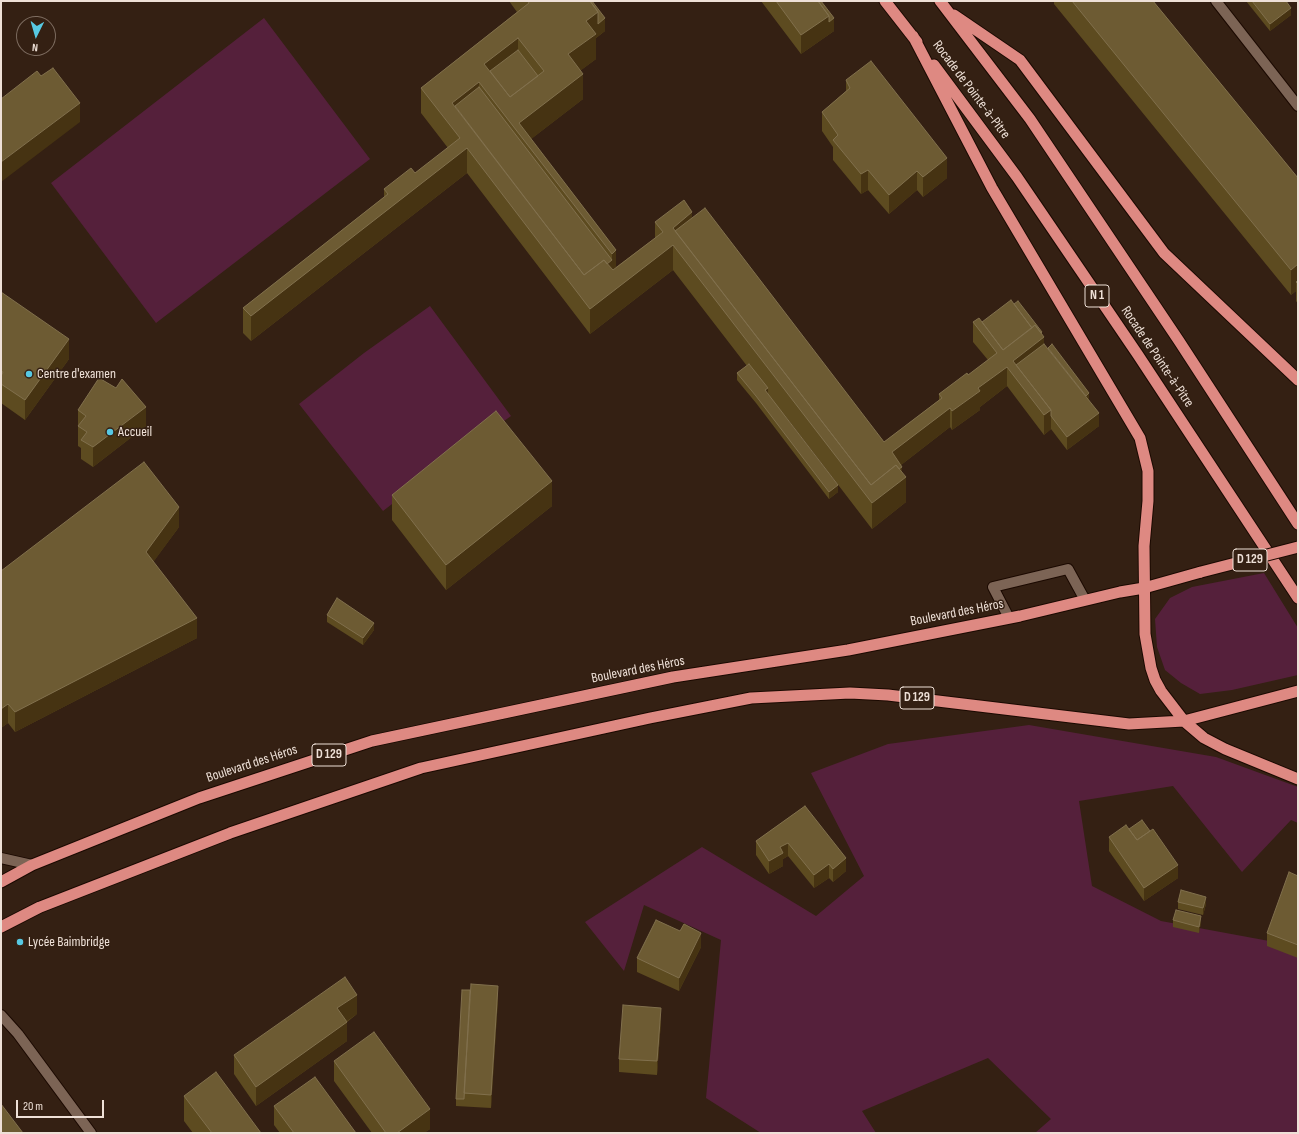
<!DOCTYPE html>
<meta charset="utf-8">
<style>
body{margin:0}
#map{position:relative;width:1299px;height:1134px;overflow:hidden;background:#342013;font-family:"Sofia Sans Condensed",sans-serif}
canvas{display:block}
.frame{position:absolute;inset:0;border:2px solid #eee0d7;pointer-events:none}
.north{position:absolute;left:16px;top:16px;width:40px;height:40px;box-sizing:border-box;background:#342013;border:1px solid #7e6d61;border-radius:50%;rotate:185deg;font-size:11px;font-weight:700;line-height:16px;text-align:center;color:#eee0d7}
.north::after{content:'';display:block;margin:auto;width:14px;height:18px;background:#57c9e3;clip-path:polygon(50% 0,100% 100%,50% 72%,0 100%)}
.scale{position:absolute;left:16px;top:1100px;width:88px;height:18px;box-sizing:border-box;border:2px solid #eee0d7;border-top:0;padding-left:5px;font-size:12px;line-height:14px;white-space:nowrap;color:#eee0d7;-webkit-text-stroke:3px #342013;paint-order:stroke}
</style>
<div id="map">
<canvas width="1299" height="1134"></canvas>
<div class="frame"></div>
<div class="north">N</div>
<div class="scale">20 m</div>
</div>
<script>
const g = document.querySelector('canvas').getContext('2d');
g.lineJoin = 'round';
function fillPath(path, color) {
  g.fillStyle = color;
  g.fill(path, 'evenodd');
}
function shape(rows) {
  const path = new Path2D();
  for (const r of rows) {
    path.moveTo(r[0], r[1]);
    for (let i = 2; i < r.length; i += 2) path.lineTo(r[i], r[i + 1]);
  }
  return path;
}
function stroke(path, color, width, dash) {
  g.strokeStyle = color;
  g.lineWidth = width;
  g.lineCap = dash ? 'butt' : 'round';
  g.setLineDash(dash || []);
  g.stroke(path);
}
function write(font, color, halo, rows, align = 'center') {
  g.font = font + ' "Sofia Sans Condensed",sans-serif';
  g.lineWidth = 3;
  g.setLineDash([]);
  g.textBaseline = 'middle';
  g.strokeStyle = halo;
  g.fillStyle = color;
  for (const [text, x, y, turn = 0] of rows) {
    g.save();
    g.translate(x, y);
    g.rotate((+turn || 0) * Math.PI / 180);
    g.textAlign = isNaN(turn) ? turn : align;
    if (halo) g.strokeText(text, 0, 0);
    g.fillText(text, 0, 0);
    g.restore();
  }
}
fillPath(shape([
 [264,18,370,159,156,323,51,183],
 [430,306,511,416,445,463,383,511,299,404,364,353],
 [1264,573,1298,628,1298,675,1232,690,1200,694,1181,683,1165,670,1157,647,1155,619,1170,598,1192,587],
 [1029,725,1216,757,1298,787,1298,823,1291,820,1242,872,1173,786,1079,801,1092,886,1161,921,1280,943,1298,956,1298,1133,1035,1133,1051,1119,988,1058,862,1111,876,1133,761,1133,706,1098,721,940,644,905,624,971,585,922,702,847,816,916,864,876,811,773,888,744]
]), '#55203b');
const service = shape([
 [1216,1,1298,106],
 [1009,618,993,587,1068,569,1085,600],
 [1,858,32,865]
]);
const minor = shape([
 [1,1015,18,1034,91,1133]
]);
const trunk = shape([
 [885,1,917,42],
 [940,1,1030,119,1179,341,1298,524],
 [954,15,1020,60,1164,253,1298,380],
 [913,36,992,188,1140,438,1148,471,1148,501,1144,546,1145,634,1151,668,1155,680,1161,691,1184,721,1204,738,1225,749,1298,779],
 [934,65,1017,177,1138,355,1298,598],
 [1,882,32,865,199,798,372,741,673,677,848,650,1020,616,1120,592,1144,588,1201,572],
 [1,927,40,907,230,833,421,768,650,718,751,698,850,693,888,695,1129,724,1184,721,1298,691]
]);
stroke(service, '#1b0901', 12);
stroke(minor, '#1b0901', 12);
stroke(trunk, '#1b0901', 13);
stroke(service, '#7c6455', 10);
stroke(minor, '#7c6455', 10);
stroke(trunk, '#de8982', 11);
const trunkBridge = shape([
 [1201,572,1298,547]
]);
stroke(trunkBridge, '#1b0901', 13, []);
stroke(trunkBridge, '#de8982', 11);
fillPath(shape([
 [509,1,592,1,605,31,596,38,596,59,581,70,583,99,531,139,616,250,616,267,655,238,655,222,692,218,884,442,939,400,939,394,968,375,988,360,973,342,973,322,982,322,1014,304,1042,334,1044,344,1089,400,1099,426,1067,450,1051,429,1044,435,1007,386,980,407,980,410,952,430,950,427,901,465,906,502,872,529,783,413,838,492,829,499,756,403,737,380,737,373,747,366,673,270,590,334,467,173,251,341,243,333,243,308,384,197,384,189,415,173,448,148,421,113,421,88,517,12],
 [761,1,821,1,834,31,801,54],
 [1054,1,1153,1,1298,178,1298,304,1296,301,1296,291,1291,295,1054,4],
 [1246,1,1286,1,1291,15,1270,31],
 [846,80,947,178,923,197,917,190,889,214,868,190,861,194,833,160,833,147,822,131,822,112,846,91],
 [1,292,69,359,25,420,1,403],
 [78,410,146,426,93,467,81,459,81,448,78,446],
 [392,495,552,506,446,590,392,520],
 [179,527,153,562,197,638,15,732,8,723,1,728,1,571],
 [327,615,374,630,363,645,327,622],
 [805,806,846,871,833,882,829,878,814,888,788,856,783,859,783,866,769,874,756,855,756,841],
 [1129,829,1178,878,1144,901,1109,851,1109,837],
 [1298,876,1298,958,1267,946,1267,933],
 [1178,902,1206,904,1203,915,1178,909],
 [1173,920,1201,922,1199,933,1173,927],
 [701,947,679,991,637,972,637,958],
 [498,999,491,1108,456,1106,456,1099],
 [357,1014,347,1022,347,1041,256,1106,234,1074,234,1055],
 [661,1021,657,1075,619,1072,619,1059],
 [334,1061,430,1129,424,1133,372,1133,334,1081],
 [184,1096,261,1133,193,1133,184,1121],
 [274,1106,356,1133,280,1133,274,1125]
]), '#5d4b20');
fillPath(shape([
 [1291,8,1291,15,1270,31,1270,24],
 [598,12,605,18,605,31,596,38,596,59,568,80,568,54,586,21],
 [829,16,834,18,834,31,801,54,801,35],
 [518,38,518,63,491,84,484,64],
 [583,74,583,99,526,143,519,123],
 [479,82,479,107,461,121,452,103],
 [80,103,80,122,1,182,1,162],
 [467,148,467,173,251,341,251,316],
 [947,158,947,178,923,197,923,177],
 [868,170,868,190,861,194,861,174],
 [917,171,917,190,889,214,889,195],
 [692,212,692,237,682,245,673,228],
 [673,245,673,270,590,334,590,309],
 [616,250,616,275,584,281,612,260,612,254],
 [1298,264,1298,284,1296,282,1296,291,1291,295,1291,270],
 [1042,332,1042,339,1044,337,1044,357,1020,375,1013,361,1003,369],
 [69,339,69,359,25,420,25,400],
 [1007,367,1007,386,980,407,980,410,952,430,952,411,978,388],
 [768,388,768,394,765,390],
 [1089,393,1089,400,1083,399],
 [146,407,146,426,93,467,93,447],
 [950,408,950,427,892,472,892,452],
 [1051,410,1051,429,1044,435,1044,415],
 [1099,413,1099,426,1067,450,1067,437],
 [902,467,902,480,906,477,906,502,872,529,872,503,871,491],
 [552,481,552,506,446,590,446,565],
 [838,485,838,492,829,499,829,492],
 [179,507,179,527,146,572,146,552],
 [197,618,197,638,15,732,15,712],
 [374,623,374,630,363,645,363,638],
 [8,704,8,723,1,728,1,709],
 [788,843,788,856,783,859,783,866,769,874,769,861,780,847],
 [846,858,846,871,833,882,833,869],
 [829,864,829,878,814,888,814,875],
 [1178,865,1178,878,1144,901,1144,888],
 [1206,897,1206,904,1203,915,1203,908],
 [1201,916,1201,922,1199,933,1199,927],
 [701,933,701,947,679,991,679,978],
 [498,986,498,999,491,1108,491,1095],
 [357,995,357,1014,337,1028,337,1008],
 [661,1008,661,1021,657,1075,657,1061],
 [347,1022,347,1041,256,1106,256,1087],
 [430,1109,430,1129,424,1133,397,1133]
]), '#463312');
const building = shape([
 [528,1,590,1,598,12,586,21,596,34,568,54,583,74,519,123,616,250,612,254,479,82,452,103,584,275,604,260,613,270,663,232,655,222,684,200,692,212,673,228,871,485,896,465,906,477,872,503,673,245,590,309,467,148,251,316,243,308,388,194,384,189,411,168,415,173,460,138,421,88,529,3,528,1],
 [518,38,544,71,510,97,484,64,518,38],
 [590,1,592,1,605,18,598,24,598,12,590,1],
 [776,1,818,1,829,16,801,35,776,1],
 [818,1,821,1,834,18,829,22,829,16,818,1],
 [1072,1,1153,1,1298,178,1298,264,1291,270,1072,1],
 [1252,1,1286,1,1291,8,1270,24,1252,1],
 [518,50,538,76,510,97,490,71,518,50],
 [871,61,947,158,923,177,917,171,889,195,868,170,861,174,833,140,838,135,822,112,850,88,846,80,871,61],
 [53,68,80,103,1,162,1,99,37,71,41,76,53,68],
 [479,87,612,260,607,264,604,260,584,275,455,106,479,87],
 [705,208,884,442,942,398,939,394,967,373,968,375,997,353,973,322,979,318,1003,350,1035,325,1044,337,1013,361,1051,410,1044,415,1007,367,978,388,980,391,952,411,950,408,892,452,902,467,899,469,896,465,871,485,675,231,705,208],
 [1298,280,1298,284,1296,282,1298,280],
 [1,292,69,339,25,400,1,384,1,376,3,372,1,371,1,292],
 [1011,300,1032,328,1003,350,982,322,1011,300],
 [1018,301,1042,332,1041,333,1035,325,1032,328,1014,304,1018,301],
 [1044,344,1099,413,1067,437,1051,416,1051,410,1016,365,1044,344],
 [1052,344,1089,393,1086,396,1048,348,1052,344],
 [749,364,768,388,765,390,838,485,829,492,756,396,737,373,749,364],
 [99,378,116,388,122,379,146,407,93,447,81,440,87,432,78,426,86,416,78,410,99,378],
 [496,411,552,481,446,565,392,495,496,411],
 [144,462,179,507,146,552,197,618,15,712,8,704,1,709,1,571,144,462],
 [337,598,374,623,363,638,327,615,337,598],
 [805,806,846,858,833,869,829,864,814,875,788,843,780,847,783,853,769,861,756,841,805,806],
 [1142,820,1150,831,1137,840,1129,829,1142,820],
 [1126,825,1137,840,1153,829,1178,865,1144,888,1109,837,1126,825],
 [1289,872,1298,876,1298,945,1267,933,1289,872],
 [1181,890,1206,897,1203,908,1178,902,1181,890],
 [1176,910,1201,916,1199,927,1173,920,1176,910],
 [656,920,680,931,684,924,701,933,679,978,637,958,656,920],
 [345,977,357,995,337,1008,347,1022,256,1087,234,1055,345,977],
 [471,984,498,986,491,1095,464,1093,471,984],
 [462,990,470,990,464,1099,456,1099,462,990],
 [623,1005,661,1008,657,1061,619,1059,623,1005],
 [374,1032,430,1109,397,1133,386,1133,334,1061,374,1032],
 [216,1072,261,1133,212,1133,184,1096,216,1072],
 [315,1077,356,1133,294,1133,274,1106,315,1077],
 [1,1104,23,1133,1,1133,1,1104]
]);
fillPath(building, '#6d5b33');
stroke(building, '#81704d', 1);
for (const [x, y, r, color] of [
 [29,374,4,"#57c9e3"],
 [110,432,4,"#57c9e3"],
 [20,942,4,"#57c9e3"]
]) {
  const dot = new Path2D();
  dot.arc(x, y, r, 0, 2 * Math.PI);
  g.fillStyle = color;
  g.fill(dot);
  stroke(dot, '#342013', 1.5);
}
for (const [x, y, w] of [
 [1097,296,24],
 [1250,560,34],
 [917,698,34],
 [329,755,34]
]) {
  const box = new Path2D();
  box.roundRect(x - w / 2, y - 11, w, 22, 3);
  g.fillStyle = '#342013';
  g.fill(box);
  stroke(box, '#eee0d7', 1);
}
write('bold 13px', '#eee0d7', null, [
 ["N 1",1097,296],
 ["D 129",1250,560],
 ["D 129",917,698],
 ["D 129",329,755]
]);
write('14px', '#eee0d7', '#342013', [
 ["Rocade de Pointe-à-Pitre",971,90,53],
 ["Rocade de Pointe-à-Pitre",1157,357,56],
 ["Boulevard des Héros",957,613,-11],
 ["Boulevard des Héros",638,670,-11],
 ["Boulevard des Héros",252,764,-18]
]);
write('14px', '#eee0d7', '#342013', [
 ["Centre d'examen",37,374],
 ["Accueil",118,432],
 ["Lycée Baimbridge",28,942]
], 'left');
</script>
